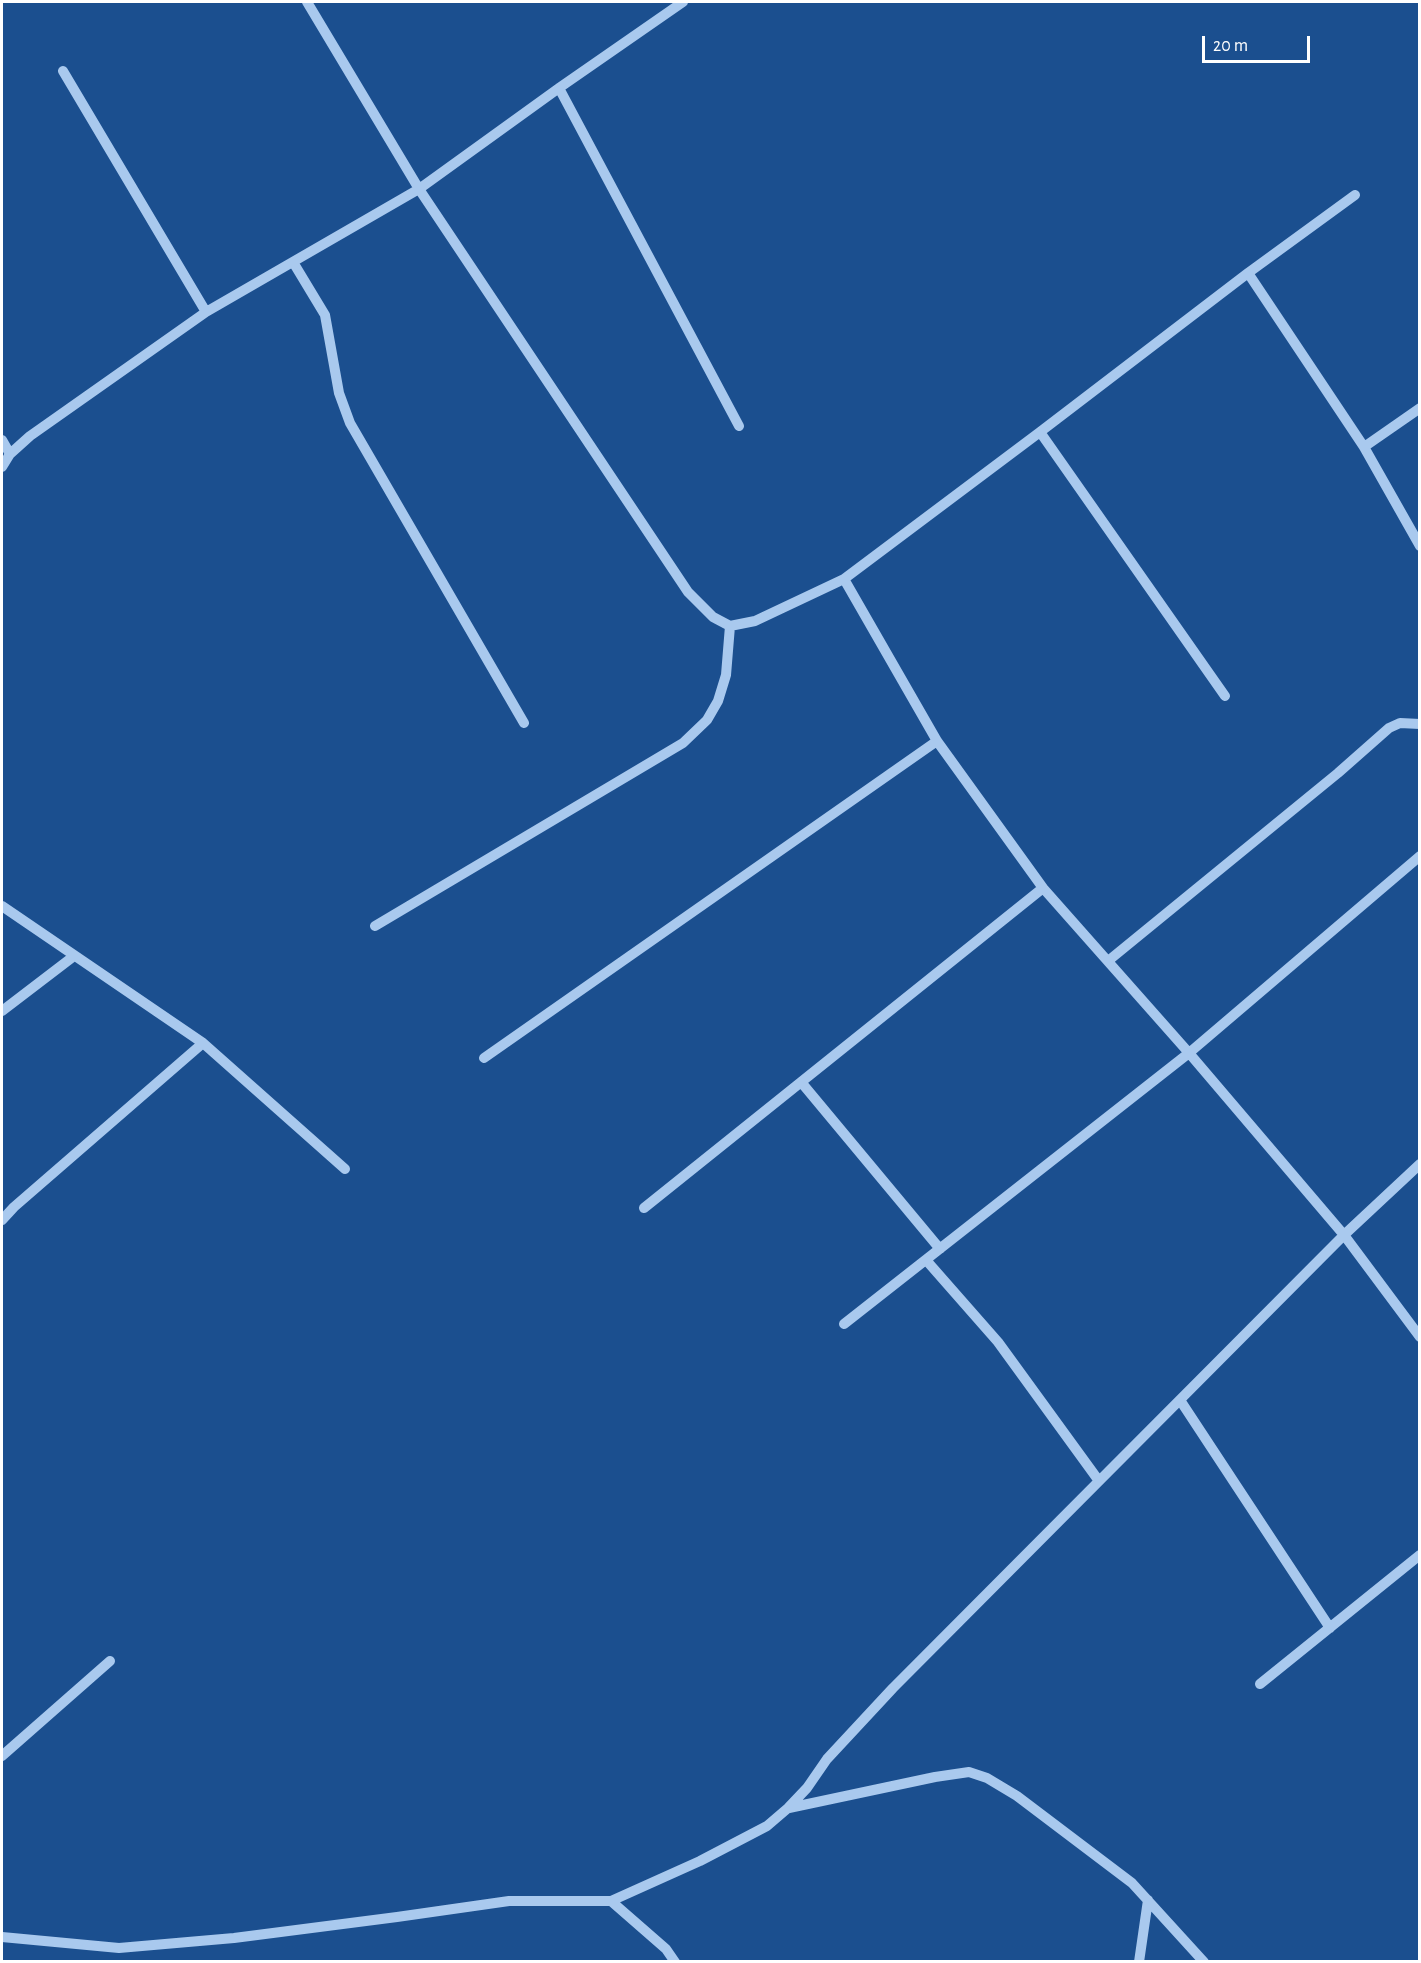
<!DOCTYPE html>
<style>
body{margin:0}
#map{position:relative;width:1421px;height:1963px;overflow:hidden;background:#1b4f8f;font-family:"Alegreya Sans",sans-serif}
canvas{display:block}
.frame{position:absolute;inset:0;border:3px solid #fff;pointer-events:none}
.scale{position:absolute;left:1202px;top:36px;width:108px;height:27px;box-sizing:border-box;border:3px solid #fff;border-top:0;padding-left:8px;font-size:18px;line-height:21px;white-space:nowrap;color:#fff;-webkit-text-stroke:4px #1b4f8f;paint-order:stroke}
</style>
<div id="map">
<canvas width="1421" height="1963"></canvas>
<div class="frame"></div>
<div class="scale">20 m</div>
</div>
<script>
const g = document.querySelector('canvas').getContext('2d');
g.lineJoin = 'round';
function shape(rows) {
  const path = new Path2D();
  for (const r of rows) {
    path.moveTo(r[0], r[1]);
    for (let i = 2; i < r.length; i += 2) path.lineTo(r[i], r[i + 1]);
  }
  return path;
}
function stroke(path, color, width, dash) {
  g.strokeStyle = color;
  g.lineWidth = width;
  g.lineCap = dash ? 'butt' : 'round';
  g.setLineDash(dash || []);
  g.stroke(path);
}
stroke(shape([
 [307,2,419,189,688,592,713,617,730,626,755,621,844,579,1040,432,1248,273,1355,195],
 [63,71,206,312],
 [559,88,739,426],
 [293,262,325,315,339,393,350,423,524,723],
 [1248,273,1364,447,1420,546],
 [1040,432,1225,696],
 [2,440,10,454],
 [1364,447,1420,408],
 [2,467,10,454,30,436,206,312,419,189,559,88,683,2],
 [844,579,937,741,1043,888,1189,1053,1344,1235,1420,1337],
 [2,906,203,1043,345,1169],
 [375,926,683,743,707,720,718,701,726,675,730,626],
 [1108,961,1338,773,1389,728,1400,723,1420,724],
 [2,1011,74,956],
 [484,1058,937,741],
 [801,1082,940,1249],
 [644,1208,1043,888],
 [2,1220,14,1207,203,1043],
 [926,1260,998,1342,1099,1481],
 [844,1324,1189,1053,1420,856],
 [1180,1400,1330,1628],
 [1260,1684,1420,1555],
 [2,1756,110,1661],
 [789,1808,935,1777,969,1772,987,1778,1017,1796,1132,1883,1204,1962],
 [611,1901,700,1861,767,1826,788,1808,807,1788,827,1759,893,1688,1344,1235,1420,1164],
 [2,1937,119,1948,234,1938,397,1917,509,1901,611,1901,666,1949,675,1962],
 [1139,1962,1148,1900]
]), '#a9c9ee', 10);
</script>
